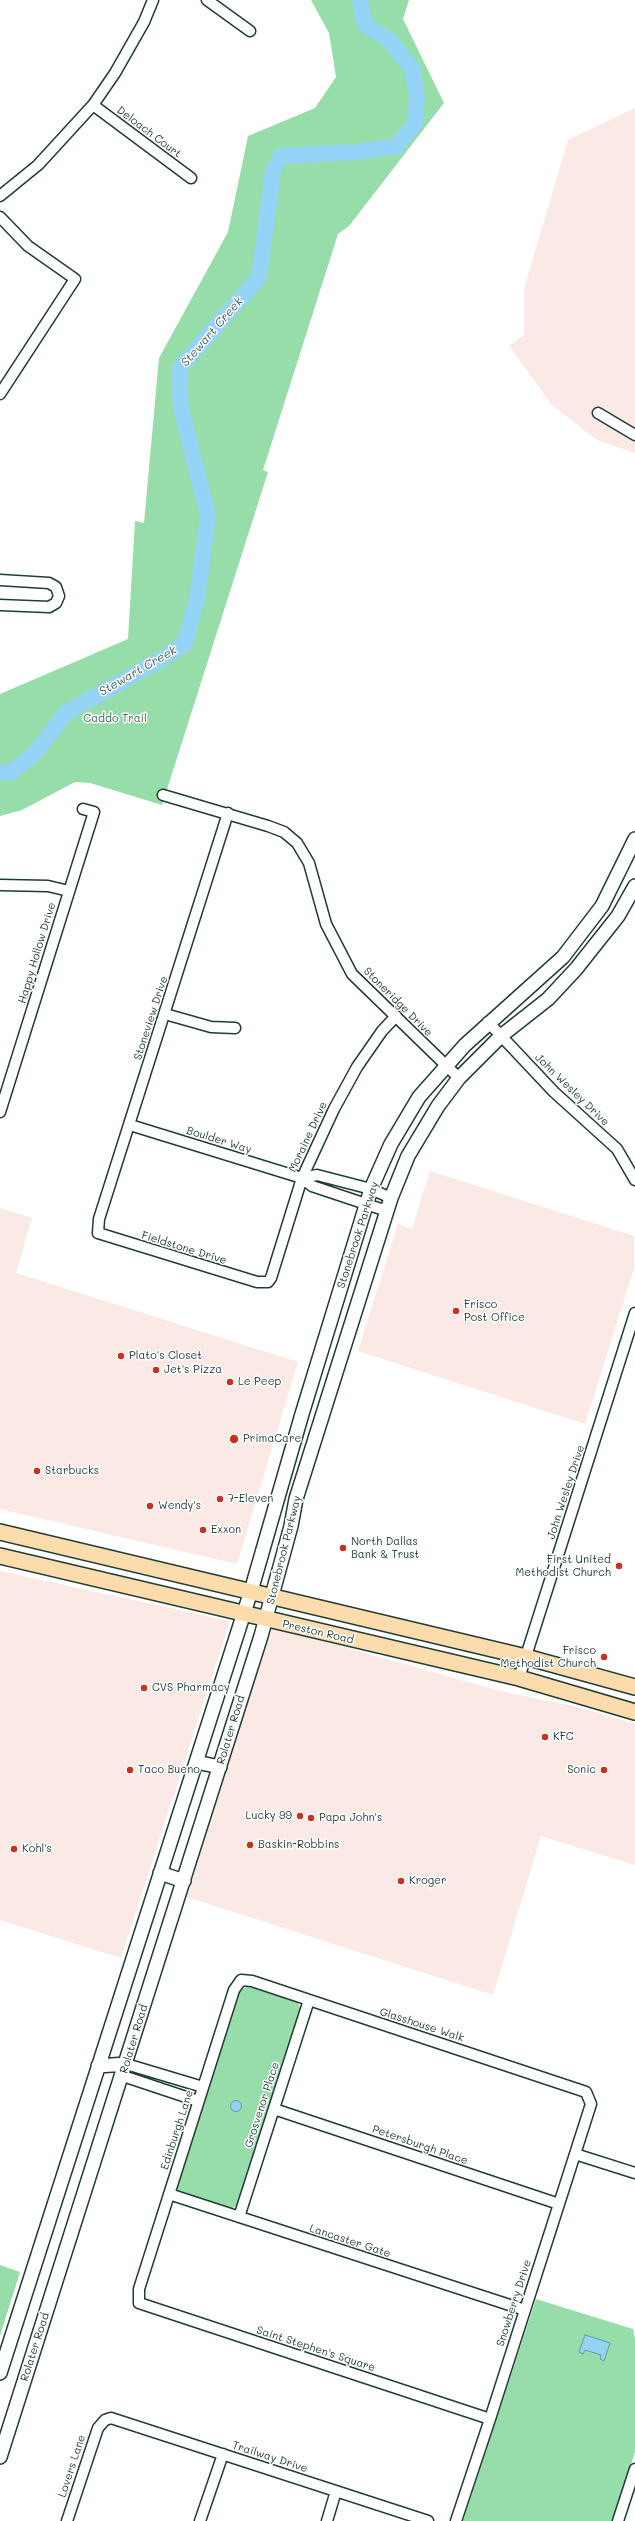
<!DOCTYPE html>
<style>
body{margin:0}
canvas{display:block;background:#fff}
</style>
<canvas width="635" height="2521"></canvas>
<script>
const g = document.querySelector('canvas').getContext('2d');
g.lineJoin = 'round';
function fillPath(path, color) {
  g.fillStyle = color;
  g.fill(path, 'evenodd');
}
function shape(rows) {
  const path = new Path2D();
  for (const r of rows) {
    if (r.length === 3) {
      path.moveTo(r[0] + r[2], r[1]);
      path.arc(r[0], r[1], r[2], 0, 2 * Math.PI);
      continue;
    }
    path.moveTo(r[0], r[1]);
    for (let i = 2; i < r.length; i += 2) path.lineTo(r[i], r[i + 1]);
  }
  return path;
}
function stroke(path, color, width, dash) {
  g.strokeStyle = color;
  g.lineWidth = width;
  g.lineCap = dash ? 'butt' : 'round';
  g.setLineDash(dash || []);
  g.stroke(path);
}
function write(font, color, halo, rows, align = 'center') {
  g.font = font + ' Mali,sans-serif';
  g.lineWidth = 3;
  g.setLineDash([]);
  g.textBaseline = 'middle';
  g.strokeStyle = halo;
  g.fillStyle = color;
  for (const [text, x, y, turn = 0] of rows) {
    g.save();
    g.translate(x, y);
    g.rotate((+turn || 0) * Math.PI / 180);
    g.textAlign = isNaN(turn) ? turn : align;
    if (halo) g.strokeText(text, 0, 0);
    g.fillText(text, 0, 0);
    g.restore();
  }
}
fillPath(shape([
 [635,108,635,453,597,440,552,405,509,346,524,335,524,289,568,140],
 [430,1171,634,1236,634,1268,585,1424,358,1351,398,1224,412,1229],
 [0,1208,32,1218,16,1273,298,1362,237,1564,0,1509],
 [0,1571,230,1621,121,1958,0,1920],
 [269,1626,500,1691,582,1708,635,1724,635,1865,541,1836,493,1995,187,1897]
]), '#fae9e5');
fillPath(shape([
 [311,0,409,0,403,19,444,103,349,226,338,234,263,470,268,472,162,805,90,783,75,782,22,810,0,816,0,694,128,639,135,521,144,523,159,358,228,232,248,136,315,108,336,77,329,33],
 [249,1986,297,2001,301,2010,238,2205,231,2209,179,2192,176,2187,240,1990],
 [0,2265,20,2272,0,2336],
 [536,2299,633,2329,635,2339,635,2452,613,2521,463,2521]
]), '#97ddaa');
const water = shape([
 [236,2106,5.5],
 [585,2335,610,2343,604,2361,600,2359,601,2355,585,2350,583,2354,579,2352,585,2335]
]);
fillPath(water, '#95d3f6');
stroke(water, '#6697a8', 1);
stroke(shape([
 [0,772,11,772,33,755,67,712,162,659,185,643,197,599,208,515,181,408,179,369,259,277,273,171,281,156,357,152,397,146,415,123,417,98,413,70,389,40,365,25,360,0]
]), '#95d3f6', 16);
const minor = shape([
 [207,0,250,31],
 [93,105,191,178],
 [0,196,38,165,93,105,115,73,144,22,153,0],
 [0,217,28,246,75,279,0,394],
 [598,413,635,435],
 [0,580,49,583,56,587,59,596,56,603,49,607,0,605],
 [163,795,268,826,284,832,297,843,309,863,326,924,352,974,459,1078],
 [228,813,99,1219,98,1233,257,1282,268,1282,271,1278,302,1178,334,1109,357,1067,382,1031,396,1016],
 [0,885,48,886,69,891],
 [165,1014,211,1027,235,1028],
 [488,1022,554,1092,617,1149,635,1180],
 [0,1112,94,812,83,809],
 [130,1125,302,1178,312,1186,387,1211],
 [302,1178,317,1175,371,1189,391,1198],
 [519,1678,635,1313],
 [126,2064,203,2087],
 [123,2076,198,2101],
 [274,2109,559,2204],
 [575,2154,635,2173],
 [169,2194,525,2310],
 [239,2217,309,2000],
 [67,2521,98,2428,105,2420,111,2418,428,2521],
 [200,2521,223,2454],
 [327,2521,336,2491],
 [456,2521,490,2419,559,2204,591,2104,586,2092,252,1981,241,1980,234,1990,139,2289,139,2303,490,2419],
 [618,2521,635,2469]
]);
const secondary = shape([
 [196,1762,220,1767],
 [160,1873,184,1881],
 [98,2066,126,2064],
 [0,2373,251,1591,302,1414,371,1189,391,1144,419,1097,465,1045,563,957,602,906,635,839],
 [0,2457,261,1636,291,1526,296,1499,391,1198,408,1156,438,1106,459,1078,501,1036,548,999,576,969,618,916,635,886]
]);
const primary = shape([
 [0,1532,526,1657,635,1687],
 [0,1556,519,1678,635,1712]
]);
stroke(minor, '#1f3d34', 13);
stroke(secondary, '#1f3d34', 16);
stroke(primary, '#1f3d34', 18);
stroke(minor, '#fff', 10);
stroke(secondary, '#fff', 13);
stroke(primary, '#fcdcac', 15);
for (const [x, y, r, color] of [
 [456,1311,4,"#c8321e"],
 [121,1356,4,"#c8321e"],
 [156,1370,4,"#c8321e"],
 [230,1382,4,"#c8321e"],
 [234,1439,5,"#c8321e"],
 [37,1471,4,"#c8321e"],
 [220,1499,4,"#c8321e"],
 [150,1506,4,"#c8321e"],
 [203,1530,4,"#c8321e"],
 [343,1548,4,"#c8321e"],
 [619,1566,4,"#c8321e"],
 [604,1657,4,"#c8321e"],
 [144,1688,4,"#c8321e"],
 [545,1737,4,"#c8321e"],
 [130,1770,4,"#c8321e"],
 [604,1770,4,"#c8321e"],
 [300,1816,4,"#c8321e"],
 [311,1818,4,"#c8321e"],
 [250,1845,4,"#c8321e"],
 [14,1849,4,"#c8321e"],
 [401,1881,4,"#c8321e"]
]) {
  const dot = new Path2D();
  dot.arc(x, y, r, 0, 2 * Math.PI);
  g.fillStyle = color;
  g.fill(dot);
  stroke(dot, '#fff', 1.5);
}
write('11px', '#1f3d34', '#fff', [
 ["Deloach Court",149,132,37],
 ["Happy Hollow Drive",37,953,-73],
 ["Stoneridge Drive",398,1002,45],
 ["Stoneview Drive",151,1018,-72],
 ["John Wesley Drive",572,1090,44],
 ["Moraine Drive",308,1137,-65],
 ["Boulder Way",219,1140,17],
 ["Stonebrook Parkway",358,1235,-72],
 ["Fieldstone Drive",184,1248,17],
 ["John Wesley Drive",566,1492,-72],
 ["Stonebrook Parkway",284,1550,-76],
 ["Preston Road",318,1632,13],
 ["Rolater Road",231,1730,-73],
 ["Glasshouse Walk",422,2025,18],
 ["Rolater Road",134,2039,-73],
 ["Grosvenor Place",262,2105,-72],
 ["Edinburgh Lane",177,2130,-72],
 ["Petersburgh Place",420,2145,19],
 ["Lancaster Gate",350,2241,18],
 ["Snowberry Drive",514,2303,-72],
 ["Rolater Road",35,2347,-72],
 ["Saint Stephen's Square",316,2349,18],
 ["Trailway Drive",270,2457,18],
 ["Lovers Lane",72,2466,-72]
]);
write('11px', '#3d6552', '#fff', [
 ["Caddo Trail",115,719]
]);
write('11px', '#1f3d34', '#fff', [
 ["Frisco",464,1305],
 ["Post Office",464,1318],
 ["Plato's Closet",129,1356],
 ["Jet's Pizza",164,1370],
 ["Le Peep",238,1382],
 ["PrimaCare",243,1439],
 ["Starbucks",45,1471],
 ["7-Eleven",228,1499],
 ["Wendy's",158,1506],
 ["Exxon",211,1530],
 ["North Dallas",351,1542],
 ["Bank & Trust",351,1555],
 ["First United",611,1560,"right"],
 ["Methodist Church",611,1573,"right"],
 ["Frisco",596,1651,"right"],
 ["Methodist Church",596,1664,"right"],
 ["CVS Pharmacy",152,1688],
 ["KFC",553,1737],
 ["Taco Bueno",138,1770],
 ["Sonic",596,1770,"right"],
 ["Lucky 99",292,1816,"right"],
 ["Papa John's",319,1818],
 ["Baskin-Robbins",258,1845],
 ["Kohl's",22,1849],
 ["Kroger",409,1881]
], 'left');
write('italic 12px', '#3c6264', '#fff', [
 ["Stewart Creek",212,332,-49],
 ["Stewart Creek",138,671,-30]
]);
</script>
